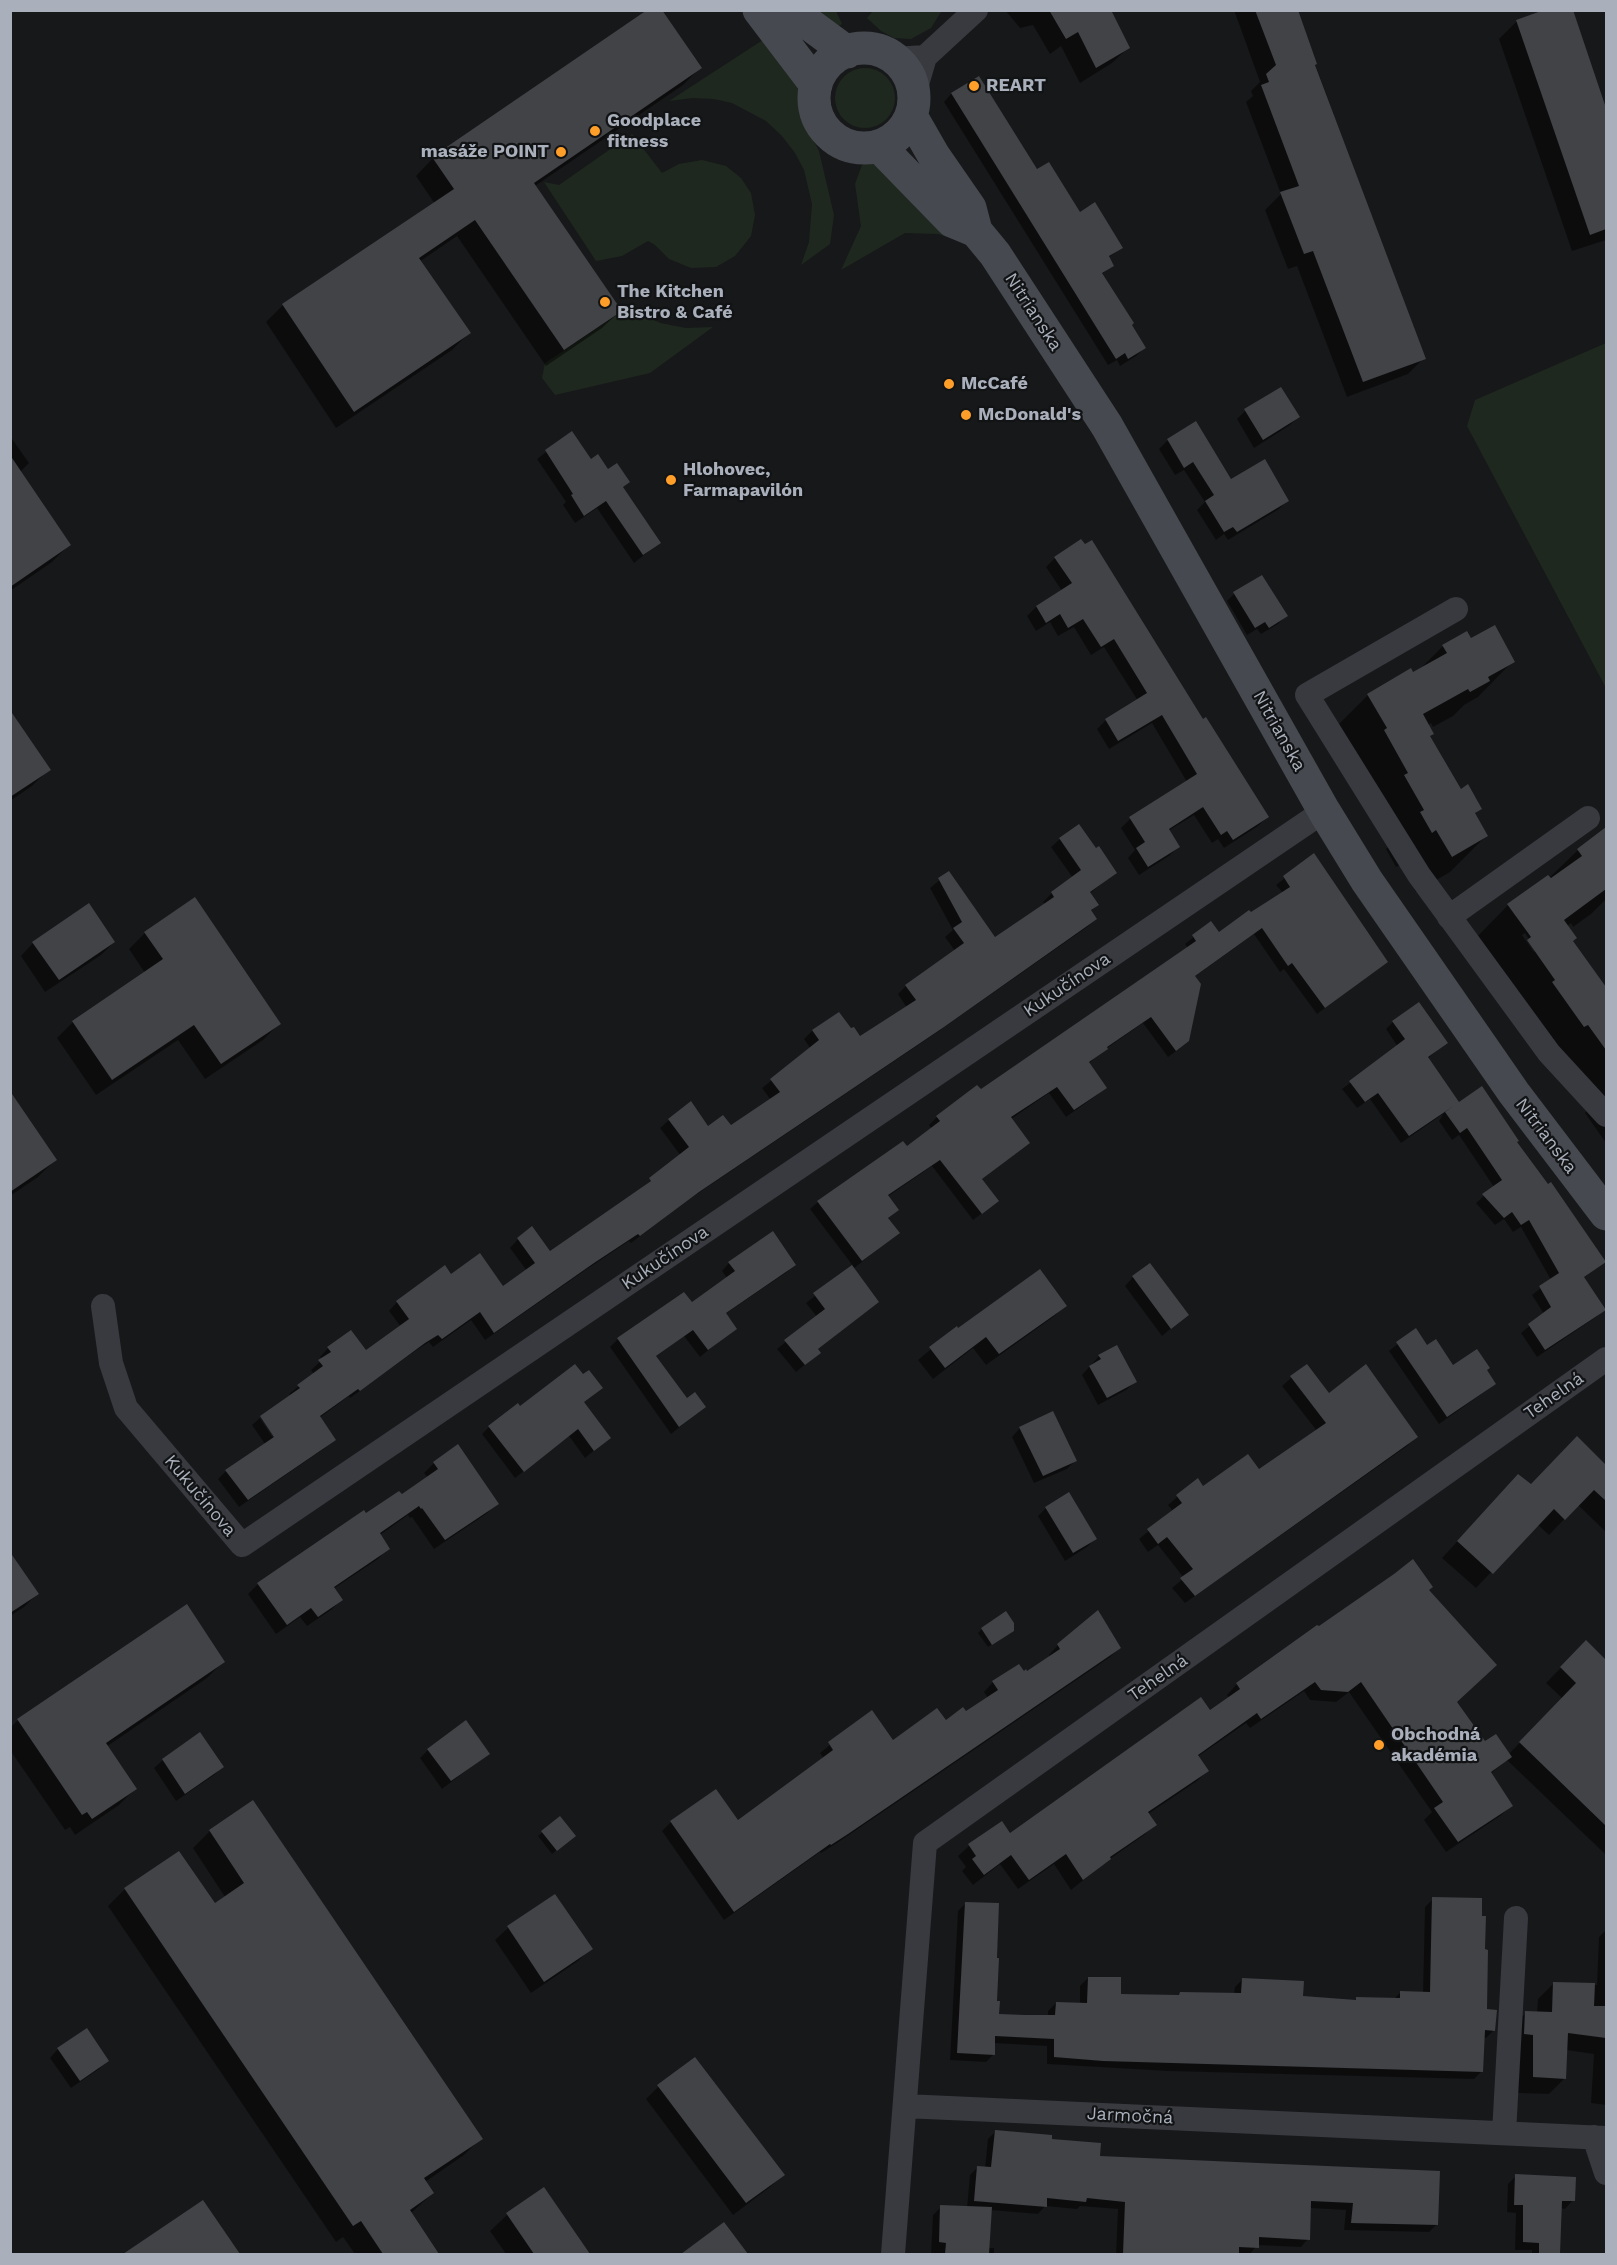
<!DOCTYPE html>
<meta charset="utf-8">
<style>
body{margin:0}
#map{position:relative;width:1617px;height:2265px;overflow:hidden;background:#17181a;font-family:"Work Sans",sans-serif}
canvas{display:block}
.frame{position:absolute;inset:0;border:12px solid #a9b0bb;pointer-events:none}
</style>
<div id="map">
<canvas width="1617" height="2265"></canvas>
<div class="frame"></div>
</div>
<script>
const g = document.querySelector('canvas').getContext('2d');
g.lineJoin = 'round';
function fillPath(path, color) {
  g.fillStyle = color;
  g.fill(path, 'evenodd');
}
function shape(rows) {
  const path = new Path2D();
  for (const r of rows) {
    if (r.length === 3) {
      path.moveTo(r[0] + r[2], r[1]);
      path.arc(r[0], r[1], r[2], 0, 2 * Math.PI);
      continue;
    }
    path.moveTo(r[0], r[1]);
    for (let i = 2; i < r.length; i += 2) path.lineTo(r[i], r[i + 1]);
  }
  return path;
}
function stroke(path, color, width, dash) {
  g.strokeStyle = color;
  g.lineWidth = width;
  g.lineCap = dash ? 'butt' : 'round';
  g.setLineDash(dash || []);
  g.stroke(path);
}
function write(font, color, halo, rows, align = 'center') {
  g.font = font + ' "Work Sans",sans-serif';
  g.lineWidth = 4.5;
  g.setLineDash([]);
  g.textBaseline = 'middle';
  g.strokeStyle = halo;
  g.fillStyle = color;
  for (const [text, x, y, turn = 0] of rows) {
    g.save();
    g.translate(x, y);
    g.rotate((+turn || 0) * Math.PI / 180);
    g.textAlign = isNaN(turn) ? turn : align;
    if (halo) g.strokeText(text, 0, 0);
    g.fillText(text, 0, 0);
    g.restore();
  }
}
fillPath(shape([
 [813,11,836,11,842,24,837,27],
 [873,11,941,10,941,12,931,28,911,39,894,38,881,31,867,18],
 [769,36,799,66,801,116,819,151,834,215,830,244,801,265,809,242,812,204,804,170,795,153,782,136,766,121,732,103,714,99,692,98,669,101],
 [865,98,30],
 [632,134,662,173,679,164,702,160,726,166,741,178,751,193,755,215,751,236,735,256,716,267,691,268,669,259,655,245,648,241,622,256,596,261,544,182,559,185],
 [868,162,876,163,956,240,938,234,905,233,841,270,861,226,855,184,862,165],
 [629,307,660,323,686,328,713,327,650,373,555,395,542,378,545,363],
 [1606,343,1606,688,1467,426,1475,400]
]), '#1f281f');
fillPath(shape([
 [1005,10,1110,10,1128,48,1112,63,1080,83,1061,46,1050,54,1033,25,1020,28],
 [1234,10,1295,10,1424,358,1408,374,1347,397,1297,266,1288,269,1265,210,1281,194,1246,102,1253,96,1251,91,1260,82],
 [1548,10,1571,10,1606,113,1606,240,1572,251,1499,39,1516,22],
 [700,68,683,85,535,186,620,311,602,328,546,366,457,236,419,262,469,333,452,350,336,428,266,322,283,305,435,204,416,176,433,158],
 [979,78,1037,171,1079,214,1121,248,1108,258,1112,265,1101,275,1144,348,1136,356,1120,366,1117,360,1108,365,944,102,951,94],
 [1281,389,1298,417,1290,425,1254,448,1237,419,1245,411],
 [1196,423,1230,481,1287,501,1279,509,1228,540,1224,534,1216,540,1197,510,1205,502,1184,470,1175,475,1159,449,1168,440],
 [571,433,590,461,628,482,622,488,659,543,634,563,597,508,575,523,563,505,566,502,537,459],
 [10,436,29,463,20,472,69,545,52,562,10,591],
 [1055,558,1202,721,1267,817,1258,826,1224,848,1218,839,1212,843,1194,815,1168,831,1178,847,1169,856,1139,875,1128,858,1135,850,1121,828,1130,819,1187,782,1152,723,1109,749,1097,729,1106,720,1138,701,1104,647,1091,655,1074,627,1058,636,1050,622,1036,631,1027,616,1036,607,1062,591,1046,567],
 [1234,594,1286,616,1278,624,1261,634,1257,629,1247,635,1227,601],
 [1470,640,1513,661,1478,697,1464,705,1453,716,1433,727,1431,723,1427,726,1429,737,1460,791,1480,808,1474,815,1486,836,1450,872,1416,892,1400,865,1396,867,1386,849,1389,846,1333,730,1368,695,1419,670,1443,646],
 [10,712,49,769,32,786,10,801],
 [1060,839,1115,873,1089,894,1097,905,1090,912,1096,919,1087,927,933,1035,688,1200,631,1243,629,1241,584,1271,485,1340,471,1320,433,1347,429,1342,415,1351,350,1398,349,1396,319,1418,334,1439,325,1448,239,1507,218,1479,226,1471,265,1444,252,1425,260,1418,277,1444,291,1396,289,1394,314,1374,311,1370,322,1360,320,1357,328,1348,366,1352,401,1327,389,1311,397,1302,451,1276,503,1288,527,1271,510,1248,518,1239,550,1253,642,1188,681,1156,660,1128,669,1120,708,1128,730,1127,771,1100,762,1088,811,1049,804,1039,812,1031,839,1014,851,1030,860,1038,907,1008,898,994,906,986,955,951,945,937,953,930,930,888,948,873,995,939,1046,905,1043,902,1052,893,1073,878,1051,847],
 [1606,840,1606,899,1591,914,1573,927,1571,923,1567,926,1571,941,1606,989,1606,1143,1585,1113,1588,1110,1473,941,1508,905,1549,878,1578,850],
 [1525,933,1536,950,1534,952,1522,935],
 [1314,855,1386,962,1378,969,1317,1014,1284,969,1280,972,1254,934,1194,977,1187,1041,1179,1049,1168,1057,1143,1023,1107,1048,1088,1064,1105,1088,1097,1095,1066,1117,1049,1093,1011,1119,1028,1143,981,1180,989,1208,973,1220,932,1166,887,1197,897,1210,887,1219,898,1233,853,1269,877,1302,817,1350,819,1353,796,1372,777,1349,817,1317,806,1303,853,1266,810,1209,818,1202,907,1148,932,1129,929,1125,937,1117,977,1087,980,1091,1188,948,1185,944,1211,923,1219,934,1283,893,1276,885],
 [145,933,279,1024,263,1040,205,1079,178,1040,96,1095,57,1038,73,1022,145,973,129,949],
 [114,942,101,955,45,992,21,956,33,943],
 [1393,1022,1446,1043,1427,1059,1459,1104,1516,1142,1604,1262,1583,1278,1604,1310,1596,1317,1537,1357,1521,1333,1544,1314,1532,1295,1551,1280,1521,1227,1513,1232,1504,1219,1495,1225,1476,1203,1494,1187,1459,1135,1452,1140,1439,1121,1443,1114,1401,1143,1370,1099,1357,1108,1342,1089,1398,1047,1386,1029],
 [10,1105,55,1160,38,1177,10,1196],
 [729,1263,794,1264,787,1272,725,1314,735,1328,700,1357,684,1336,655,1357,696,1414,671,1434,610,1347,618,1339,691,1304,727,1278,722,1271],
 [1133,1277,1187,1315,1162,1336,1125,1286],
 [1065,1306,1053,1317,986,1365,973,1348,933,1379,918,1360,956,1328,958,1330],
 [1415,1330,1426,1347,1453,1367,1485,1370,1494,1384,1486,1391,1439,1424,1389,1351],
 [1099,1356,1135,1382,1126,1390,1098,1405,1082,1375],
 [1291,1378,1416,1437,1407,1446,1185,1603,1172,1588,1184,1578,1158,1545,1148,1552,1139,1539,1173,1511,1168,1505,1197,1480,1203,1488,1259,1471,1317,1431,1282,1386],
 [583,1403,609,1438,585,1458,569,1436,515,1478,482,1434,489,1427,520,1408],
 [1020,1428,1075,1461,1067,1469,1034,1483,1012,1437],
 [1577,1439,1606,1467,1606,1532,1578,1505,1549,1535,1537,1524,1476,1588,1442,1558,1503,1492,1530,1486],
 [434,1463,497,1504,486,1514,434,1549,412,1517,410,1518,408,1515,380,1535,388,1548,378,1559,333,1589,341,1600,331,1610,307,1626,300,1617,276,1634,248,1594,258,1584,366,1515,401,1496,428,1478,424,1473],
 [1046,1508,1095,1539,1087,1547,1065,1561,1038,1516],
 [10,1555,37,1594,24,1607,10,1616],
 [1428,1590,1455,1702,1485,1743,1508,1755,1562,1698,1546,1683,1586,1642,1606,1662,1606,1855,1507,1760,1490,1774,1511,1806,1500,1816,1446,1852,1424,1820,1432,1812,1349,1692,1336,1702,1310,1700,1304,1691,1250,1728,1246,1723,1197,1757,1207,1771,1197,1781,1148,1814,1155,1824,1144,1835,1107,1861,1071,1890,1054,1864,1018,1889,1000,1864,973,1885,962,1871,966,1867,958,1856,969,1846,1010,1835,1209,1712,1229,1698,1227,1695,1237,1684],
 [1098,1612,1119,1648,1110,1657,837,1843,821,1853,820,1852,724,1920,662,1831,671,1822,738,1822,824,1759,820,1753,871,1712,893,1742,966,1713,988,1698,984,1692,993,1682,1024,1673,1050,1658,1049,1655,1058,1645],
 [982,1629,1008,1634,988,1647,978,1633],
 [223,1662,207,1678,106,1747,135,1789,119,1805,75,1835,70,1827,65,1830,10,1750,10,1728,18,1720],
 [428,1750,488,1754,442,1789,420,1758],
 [163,1760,222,1767,214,1775,176,1801,154,1768],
 [560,1818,570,1839,552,1854,538,1836],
 [210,1831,481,2138,464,2155,425,2182,433,2193,410,2214,437,2254,355,2254,343,2237,336,2242,108,1906,125,1889,214,1905,225,1897,193,1848],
 [555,1896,591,1948,578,1961,531,1993,495,1940,508,1928],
 [1433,1899,1494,2030,1486,2038,1483,2038,1482,2071,1474,2079,1168,2071,1047,2064,1047,2046,993,2043,994,2054,986,2062,950,2060,958,1911,966,1903,997,2015,1048,2016,1048,2011,1056,2003,1080,2004,1080,1986,1088,1978,1119,1995,1177,1997,1180,1993,1234,1995,1235,1987,1243,1979,1302,1998,1354,2001,1357,1999,1393,2000,1401,1992,1423,1993,1425,1907],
 [1606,1930,1606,2105,1591,2103,1594,2054,1566,2050,1565,2078,1549,2094,1518,2093,1510,2028,1526,2013,1537,2013,1538,1999,1553,1984,1597,1985,1599,1937],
 [58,2049,107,2061,99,2069,71,2088,50,2058],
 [658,2087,783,2175,770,2187,733,2215,646,2099],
 [995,2132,1050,2141,1098,2157,1438,2172,1436,2225,1429,2232,1344,2230,1346,2210,1310,2208,1308,2239,1301,2247,1257,2245,1250,2254,1116,2254,1118,2209,1080,2206,1077,2209,1045,2206,1038,2214,990,2210,988,2248,994,2248,994,2254,931,2254,933,2215,941,2207,967,2208,970,2175,978,2167,985,2168,988,2139],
 [1516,2176,1573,2200,1565,2209,1560,2208,1559,2254,1532,2254,1532,2250,1515,2250,1516,2213,1507,2212,1508,2184],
 [544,2189,588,2254,506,2254,490,2231,507,2215],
 [202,2202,238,2254,126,2254]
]), '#0007');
fillPath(shape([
 [647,10,662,10,702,68,534,183,622,311,564,350,475,220,419,258,471,333,354,412,282,304,454,189,432,157],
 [1049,10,1111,10,1130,48,1096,68,1078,32,1066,39],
 [1255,10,1298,10,1317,64,1315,65,1426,359,1363,382,1313,251,1304,254,1280,192,1299,186,1261,85,1269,82,1266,74,1276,65],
 [1544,10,1573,10,1606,108,1606,229,1590,235,1516,20],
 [979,76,1037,169,1049,162,1080,212,1095,202,1123,248,1109,256,1114,266,1102,273,1134,323,1132,325,1146,348,1128,359,1125,353,1116,359,951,93],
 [1281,387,1300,417,1263,440,1244,409],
 [1196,421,1231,479,1265,459,1289,501,1237,532,1233,527,1224,532,1205,501,1214,495,1193,462,1184,468,1167,439],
 [572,431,591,459,598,454,608,469,617,463,630,482,623,487,661,543,643,555,606,501,584,516,571,495,573,494,545,450],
 [10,455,71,545,10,587],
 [1081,539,1085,544,1092,540,1203,719,1206,717,1269,817,1233,840,1227,831,1221,835,1203,807,1169,829,1180,847,1148,867,1136,848,1145,842,1129,817,1197,774,1162,715,1118,741,1105,719,1147,693,1114,639,1101,647,1083,619,1068,628,1060,614,1046,623,1036,606,1072,583,1054,557],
 [1262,575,1288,616,1269,628,1265,622,1255,628,1233,592],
 [1495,625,1515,662,1488,677,1490,681,1470,692,1468,689,1423,714,1434,734,1430,736,1461,789,1468,784,1482,809,1475,813,1488,836,1452,857,1436,830,1432,833,1420,812,1424,810,1404,775,1408,773,1384,730,1387,728,1367,694,1411,668,1413,672,1447,653,1442,645,1467,631,1471,638],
 [10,710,51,770,10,797],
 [1079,824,1096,848,1099,846,1117,873,1090,892,1099,905,1091,910,1097,919,944,1027,699,1192,640,1236,638,1234,594,1263,494,1333,480,1312,442,1339,438,1335,425,1343,360,1391,358,1389,320,1416,336,1440,248,1500,225,1470,274,1437,260,1416,300,1388,297,1385,323,1366,318,1360,331,1352,327,1347,351,1330,366,1350,409,1319,396,1301,445,1265,451,1274,480,1253,503,1286,535,1263,517,1238,532,1226,550,1251,651,1181,649,1178,689,1147,668,1119,691,1101,708,1126,723,1115,731,1125,780,1092,770,1079,819,1040,812,1030,839,1012,851,1028,854,1027,860,1036,916,1000,905,985,964,943,953,928,962,922,938,878,949,871,995,937,1054,897,1051,892,1081,870,1059,838],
 [1606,827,1606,889,1564,920,1577,938,1573,941,1606,987,1606,1050,1588,1025,1584,1027,1552,982,1555,980,1527,940,1531,937,1507,904,1548,875,1551,878,1582,856,1577,849],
 [1314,853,1388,962,1325,1008,1292,963,1288,966,1262,928,1195,976,1201,984,1189,1041,1176,1051,1151,1017,1107,1047,1108,1049,1089,1062,1107,1088,1074,1110,1057,1087,1011,1117,1030,1143,982,1179,999,1201,982,1214,940,1160,888,1195,899,1210,888,1218,900,1233,862,1261,817,1201,903,1141,907,1146,940,1121,936,1116,977,1085,981,1089,1196,941,1192,935,1211,921,1219,932,1249,910,1251,912,1290,887,1283,876],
 [195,897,281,1024,221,1064,194,1025,112,1080,72,1021,163,959,144,932],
 [89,903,115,942,59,980,32,942],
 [1419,1002,1448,1043,1428,1057,1459,1102,1482,1086,1519,1141,1517,1142,1548,1184,1551,1182,1606,1262,1584,1277,1606,1310,1545,1350,1528,1324,1551,1307,1539,1286,1559,1273,1529,1220,1521,1225,1512,1212,1504,1218,1482,1194,1502,1180,1467,1128,1460,1133,1445,1112,1455,1105,1409,1136,1378,1093,1365,1102,1349,1081,1405,1039,1392,1021],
 [10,1091,57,1160,10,1192],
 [773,1231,796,1265,726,1313,737,1329,708,1350,693,1330,656,1356,687,1398,695,1392,706,1407,679,1427,617,1338,684,1292,692,1302,735,1271,728,1262],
 [1150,1263,1189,1315,1171,1329,1132,1276],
 [852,1265,879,1302,818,1349,821,1353,805,1365,784,1340,825,1309,813,1293],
 [1040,1269,1067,1306,999,1354,986,1337,945,1368,929,1347,957,1326,958,1328],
 [1416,1328,1427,1345,1436,1339,1453,1365,1477,1349,1490,1368,1487,1370,1496,1384,1447,1417,1396,1342],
 [1117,1345,1137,1382,1107,1398,1089,1366,1101,1359,1098,1355],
 [575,1364,583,1374,589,1370,603,1388,584,1402,611,1438,594,1451,578,1429,524,1472,488,1426,518,1403,520,1406],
 [1307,1364,1329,1393,1366,1364,1418,1437,1195,1596,1180,1578,1193,1569,1167,1537,1158,1544,1147,1529,1182,1503,1176,1495,1198,1478,1203,1486,1248,1454,1259,1469,1326,1423,1290,1376],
 [1053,1411,1077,1461,1043,1476,1019,1427],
 [1577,1436,1606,1465,1606,1501,1594,1490,1565,1520,1554,1509,1493,1574,1457,1541,1518,1474,1531,1484],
 [458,1444,499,1504,445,1540,422,1508,421,1509,419,1506,380,1533,390,1549,334,1587,343,1600,318,1617,311,1608,287,1625,257,1583,364,1510,366,1513,399,1491,402,1494,438,1469,433,1462],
 [1069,1492,1097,1539,1073,1553,1045,1507],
 [10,1552,39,1594,10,1613],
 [1413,1559,1433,1587,1429,1590,1497,1665,1457,1702,1485,1741,1496,1734,1512,1757,1491,1772,1513,1806,1458,1842,1434,1808,1443,1802,1361,1682,1348,1692,1321,1690,1315,1682,1261,1719,1257,1713,1198,1755,1209,1771,1148,1812,1157,1825,1110,1857,1111,1859,1083,1880,1066,1854,1029,1880,1011,1855,984,1875,972,1859,976,1856,968,1844,1002,1821,1010,1833,1201,1697,1210,1710,1240,1689,1236,1683,1317,1625,1319,1626,1394,1574],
 [187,1604,225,1662,106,1743,137,1789,92,1819,87,1812,82,1815,17,1719],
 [1098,1610,1121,1648,848,1834,831,1845,830,1844,734,1912,670,1821,716,1789,738,1820,833,1750,828,1742,872,1710,893,1740,937,1708,946,1720,963,1707,966,1711,998,1690,992,1681,1019,1664,1024,1671,1026,1669,1027,1671,1060,1649,1057,1644],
 [1006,1611,1014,1623,1014,1631,992,1645,981,1628],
 [1586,1640,1606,1660,1606,1826,1519,1742,1576,1683,1560,1667],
 [466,1720,490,1754,451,1781,427,1749],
 [200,1732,224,1767,185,1794,162,1759],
 [253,1800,483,2139,424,2178,434,2193,410,2210,439,2254,383,2254,361,2221,353,2226,124,1888,179,1851,215,1903,244,1883,209,1830],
 [560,1816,576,1836,557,1851,541,1831],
 [555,1894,593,1949,544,1982,507,1926],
 [1432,1897,1482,1898,1482,1916,1486,1916,1485,1949,1488,1950,1487,2009,1497,2010,1495,2031,1485,2030,1483,2072,1103,2061,1054,2057,1054,2039,995,2036,995,2055,957,2053,965,1902,999,1903,997,1958,999,1958,997,2001,1000,2001,999,2014,1025,2015,1055,2015,1056,2002,1087,2003,1088,1977,1121,1977,1121,1994,1179,1995,1180,1992,1241,1993,1242,1978,1304,1981,1303,1996,1356,2000,1356,1997,1400,1998,1400,1991,1430,1992],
 [1553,1982,1595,1983,1594,2006,1606,2006,1606,2038,1568,2033,1566,2079,1533,2077,1533,2035,1524,2034,1525,2011,1552,2012],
 [87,2028,109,2061,80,2081,57,2048],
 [695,2057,785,2175,746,2203,657,2085],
 [995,2130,1052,2135,1052,2139,1101,2143,1100,2156,1440,2171,1438,2225,1351,2223,1353,2203,1311,2201,1310,2240,1259,2237,1259,2248,1239,2247,1239,2254,1123,2254,1125,2202,1087,2198,1086,2202,1047,2198,1047,2207,974,2201,977,2166,991,2167],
 [1515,2174,1576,2177,1575,2201,1562,2201,1560,2254,1539,2254,1539,2243,1523,2242,1523,2205,1514,2205],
 [544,2187,590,2254,534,2254,506,2213],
 [203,2200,240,2254,123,2254],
 [940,2205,992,2207,989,2254,945,2254,946,2243,939,2242],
 [724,2222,748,2254,681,2254]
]), '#414347');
stroke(shape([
 [895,59,925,57],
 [914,94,925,57,976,10],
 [1456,609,1307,695,1419,875,1549,1053,1606,1115],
 [1449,917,1588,818],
 [103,1306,111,1363,126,1408,242,1545,1324,811],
 [905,2106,1606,2138],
 [1504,2133,1516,1918],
 [1594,2137,1606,2173],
 [893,2254,925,1843,1606,1359]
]), '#383a3f', 24);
stroke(shape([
 [759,10,816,85],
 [790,10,847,52],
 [864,98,50],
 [911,116,934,156,970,208,976,231,995,254,1107,426,1324,811,1367,881,1514,1093,1606,1214],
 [879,146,952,221,976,231]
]), '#46494f', 33);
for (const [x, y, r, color] of [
 [974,86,6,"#ff9f2a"],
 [595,131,6,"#ff9f2a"],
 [561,152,6,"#ff9f2a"],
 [605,302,6,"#ff9f2a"],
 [949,384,6,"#ff9f2a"],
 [966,415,6,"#ff9f2a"],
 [671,480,6,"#ff9f2a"],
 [1379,1745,6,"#ff9f2a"]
]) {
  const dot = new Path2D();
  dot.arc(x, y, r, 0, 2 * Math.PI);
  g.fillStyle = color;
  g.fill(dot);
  stroke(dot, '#121315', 2);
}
write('bold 18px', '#a9b0bb', '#121315', [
 ["REART",986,86],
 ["Goodplace",607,121],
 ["fitness",607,142],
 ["masáže POINT",549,152,"right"],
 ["The Kitchen",617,292],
 ["Bistro & Café",617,313],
 ["McCafé",961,384],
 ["McDonald's",978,415],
 ["Hlohovec,",683,470],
 ["Farmapavilón",683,491],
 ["Obchodná",1391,1735],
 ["akadémia",1391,1756]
], 'left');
write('18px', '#a9b0bb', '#121315', [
 ["Nitrianska",1033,312,57],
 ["Nitrianska",1279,731,61],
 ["Kukučínova",1067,985,-34],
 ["Nitrianska",1546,1136,53],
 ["Kukučínova",665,1258,-34],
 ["Tehelná",1554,1396,-35],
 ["Kukučínova",200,1496,50],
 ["Tehelná",1158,1678,-35],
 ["Jarmočná",1130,2116,3]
]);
</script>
